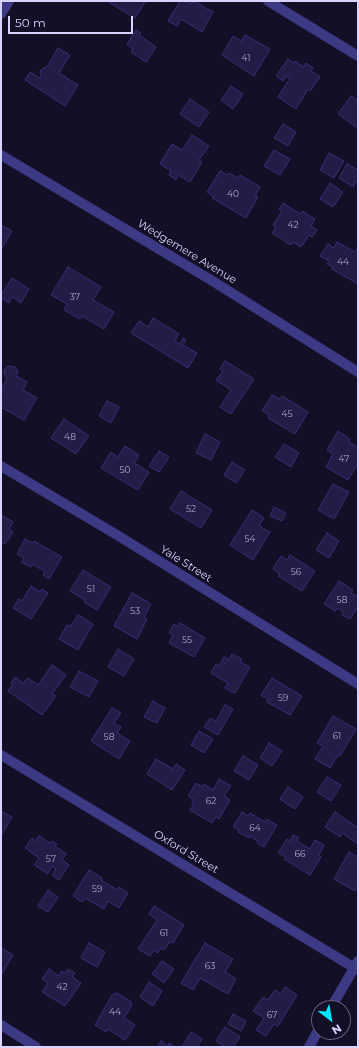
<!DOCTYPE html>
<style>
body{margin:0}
#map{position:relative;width:359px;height:1048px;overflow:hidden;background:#130f26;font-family:Montserrat,sans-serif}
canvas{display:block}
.frame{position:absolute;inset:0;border:2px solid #d9d4ff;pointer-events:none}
.north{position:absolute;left:311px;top:1000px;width:40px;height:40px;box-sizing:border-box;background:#130f26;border:1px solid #625e7d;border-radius:50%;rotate:149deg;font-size:11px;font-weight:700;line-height:16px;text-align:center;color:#d9d4ff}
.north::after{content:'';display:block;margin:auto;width:14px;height:18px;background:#00e5ff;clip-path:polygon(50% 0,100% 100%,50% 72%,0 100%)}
.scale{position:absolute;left:8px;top:16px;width:125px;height:18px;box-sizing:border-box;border:2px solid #d9d4ff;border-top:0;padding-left:5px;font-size:12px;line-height:14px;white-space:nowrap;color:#d9d4ff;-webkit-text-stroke:3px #130f26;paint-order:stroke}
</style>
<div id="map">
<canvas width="359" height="1048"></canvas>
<div class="frame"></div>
<div class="north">N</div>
<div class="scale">50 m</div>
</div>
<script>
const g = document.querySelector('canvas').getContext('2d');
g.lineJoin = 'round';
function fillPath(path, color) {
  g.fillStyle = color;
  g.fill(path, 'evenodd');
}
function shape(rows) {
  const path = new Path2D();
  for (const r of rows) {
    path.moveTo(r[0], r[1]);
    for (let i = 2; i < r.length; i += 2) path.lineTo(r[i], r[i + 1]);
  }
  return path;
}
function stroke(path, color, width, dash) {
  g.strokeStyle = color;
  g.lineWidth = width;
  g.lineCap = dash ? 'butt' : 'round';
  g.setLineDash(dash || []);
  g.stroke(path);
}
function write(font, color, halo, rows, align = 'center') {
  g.font = font + ' Montserrat,sans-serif';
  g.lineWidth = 3;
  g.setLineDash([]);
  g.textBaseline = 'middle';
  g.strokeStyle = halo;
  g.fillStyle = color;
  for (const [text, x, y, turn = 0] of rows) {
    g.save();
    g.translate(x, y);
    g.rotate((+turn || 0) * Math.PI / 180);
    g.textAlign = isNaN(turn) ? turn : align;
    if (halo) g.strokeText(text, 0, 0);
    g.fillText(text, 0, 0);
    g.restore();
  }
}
const building = shape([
 [107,1,143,1,145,2,135,18,107,1],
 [180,1,186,1,191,4,194,1,213,12,202,32,181,19,177,26,168,21,180,1],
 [136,30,141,33,139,35,156,47,146,62,131,52,133,49,127,44,136,30],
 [245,35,270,49,254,76,222,55,233,36,241,41,245,35],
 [58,48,70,55,59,73,78,85,65,106,25,80,30,72,40,78,41,76,40,72,41,70,43,68,47,67,58,48],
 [288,59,294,63,295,61,304,67,306,63,313,68,311,71,320,77,310,91,308,89,296,109,278,97,290,78,286,76,283,81,276,76,288,59],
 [231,86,243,94,233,109,221,100,231,86],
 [351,96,357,100,358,98,358,125,356,127,338,114,351,96],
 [190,99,209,112,199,127,180,114,190,99],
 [283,124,296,132,288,146,274,138,283,124],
 [192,135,209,146,199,160,202,162,190,182,178,175,176,180,169,175,171,171,160,164,172,144,182,150,192,135],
 [274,150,290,159,280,175,264,166,274,150],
 [329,153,344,161,334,178,320,170,329,153],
 [347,164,358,170,358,179,353,187,339,178,347,164],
 [220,171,228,175,229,173,238,178,240,175,260,187,255,196,258,197,246,218,212,198,213,196,207,192,220,171],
 [330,183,343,192,333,207,320,199,330,183],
 [283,203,300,214,302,211,315,219,311,226,317,230,312,237,309,235,301,247,293,242,291,245,272,233,276,227,273,225,282,211,279,209,283,203],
 [1,225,12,231,2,248,1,247,1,225],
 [337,242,355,252,358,247,358,284,332,269,333,267,327,264,329,261,320,256,328,244,334,248,337,242],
 [68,267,101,287,93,300,114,312,104,329,82,316,80,319,64,310,67,304,51,295,68,267],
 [12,278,29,289,21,303,12,297,9,303,1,298,1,295,12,278],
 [153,318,179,334,175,341,180,344,183,338,186,340,183,345,197,353,188,368,131,333,139,321,148,327,153,318],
 [225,361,254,379,231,414,220,407,231,390,216,380,223,371,220,369,225,361],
 [8,366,15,367,18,372,16,376,27,382,23,390,37,398,24,420,1,407,1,389,7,379,4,373,4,370,8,366],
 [272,395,280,399,282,396,308,412,295,434,268,418,270,415,262,411,272,395],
 [107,401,119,407,111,423,99,416,107,401],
 [64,419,89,436,76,454,51,438,64,419],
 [338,431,350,439,349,442,357,447,358,445,358,463,348,480,326,467,333,454,327,450,338,431],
 [205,434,220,442,211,460,196,453,205,434],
 [284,444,299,453,291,467,275,457,284,444],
 [125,446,139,455,134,463,149,472,138,490,101,468,111,452,118,457,125,446],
 [159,451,169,457,159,472,149,466,159,451],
 [232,462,245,470,236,483,224,475,232,462],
 [333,484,349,492,334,519,318,510,333,484],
 [181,491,212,510,201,528,170,509,181,491],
 [274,507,286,513,282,521,270,516,274,507],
 [252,510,264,518,259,526,270,532,253,560,230,545,252,510],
 [1,515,13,522,9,529,13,532,5,544,3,542,1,545,1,515],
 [327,533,339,541,329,558,316,550,327,533],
 [25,539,33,543,34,541,62,557,49,579,43,575,45,572,33,564,31,567,21,562,24,558,17,554,25,539],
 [290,555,315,571,302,591,278,576,280,574,273,569,281,556,287,560,290,555],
 [83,570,111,587,97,610,84,602,85,600,70,591,83,570],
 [339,581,353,590,351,593,358,597,358,607,350,619,342,615,344,612,337,608,335,611,324,604,339,581],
 [31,586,40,592,42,589,48,593,31,619,13,608,19,599,22,601,31,586],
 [132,593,151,604,144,617,147,619,137,639,114,626,132,593],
 [78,615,93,624,78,650,59,639,67,625,70,627,78,615],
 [180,623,205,638,194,657,169,643,173,635,169,633,174,624,178,627,180,623],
 [118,649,134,659,124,676,108,667,118,649],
 [232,654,242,659,240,662,250,667,235,693,225,688,228,683,211,673,216,664,219,666,224,657,229,660,232,654],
 [52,665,66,675,52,694,56,696,42,715,8,691,13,684,11,683,15,677,23,683,28,678,38,685,52,665],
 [79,671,98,681,89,697,70,687,79,671],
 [272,678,302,696,290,715,267,702,268,699,261,695,272,678],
 [153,701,165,708,157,723,144,717,153,701],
 [225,705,233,709,218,735,204,727,210,718,216,721,225,705],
 [112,708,121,713,114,723,121,727,117,733,130,741,119,759,91,741,112,708],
 [333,716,356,729,340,756,338,755,330,768,315,759,323,746,317,743,333,716],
 [199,731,213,739,204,753,191,745,199,731],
 [269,743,282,751,272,766,260,758,269,743],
 [243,756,258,765,249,780,234,771,243,756],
 [156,759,173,769,176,764,185,770,172,790,147,774,156,759],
 [327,777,341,785,331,801,317,792,327,777],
 [219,779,231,786,224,796,230,800,219,819,216,817,212,823,190,810,194,804,192,803,194,800,188,796,196,783,203,787,204,784,213,790,219,779],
 [288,787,303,797,295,809,280,799,288,787],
 [1,811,12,817,1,836,1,811],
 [242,812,248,816,250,813,265,822,266,819,277,825,264,847,257,843,258,841,250,836,249,838,238,832,239,830,233,827,242,812],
 [335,812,358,828,358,844,342,833,340,837,325,827,335,812],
 [293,835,299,838,297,841,310,849,315,840,324,845,319,855,321,857,310,875,284,859,286,857,278,853,287,839,290,841,293,835],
 [39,836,50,843,52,841,57,844,55,846,66,854,62,860,69,865,59,880,52,875,56,869,52,866,48,874,34,865,39,858,25,848,32,838,35,841,39,836],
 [349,852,358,857,358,885,355,891,334,879,349,852],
 [89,870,102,878,101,880,118,890,119,887,128,893,119,908,108,901,104,909,85,898,82,902,73,896,89,870],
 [48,890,58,897,48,912,38,906,48,890],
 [154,906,184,925,173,943,170,941,164,950,161,948,158,953,154,950,150,956,138,949,157,920,149,914,154,906],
 [89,943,105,952,97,967,81,958,89,943],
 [205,943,233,959,225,972,236,979,228,994,200,978,193,990,181,983,205,943],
 [1,948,13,955,1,975,1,948],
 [162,961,174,969,164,983,152,974,162,961],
 [49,969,59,976,62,971,65,973,68,969,75,973,72,977,81,983,65,1006,42,992,48,983,42,979,49,969],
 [149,982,162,991,153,1006,140,997,149,982],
 [285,987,297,995,278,1026,274,1024,266,1036,256,1030,264,1018,253,1011,263,997,268,1000,275,990,281,994,285,987],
 [117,993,130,1001,132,1005,124,1018,135,1025,125,1040,108,1029,106,1032,95,1025,112,995,117,993],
 [233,1014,246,1021,241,1031,228,1024,233,1014],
 [225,1027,240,1037,233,1047,225,1047,216,1041,225,1027],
 [191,1032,202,1039,197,1047,182,1047,191,1032],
 [161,1041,168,1046,169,1043,175,1047,157,1047,161,1041]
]);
fillPath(building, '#241b47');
stroke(building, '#3b2d73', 1);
stroke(shape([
 [268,1,358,56],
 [1,14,9,1],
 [1,155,211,280,358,372],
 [1,466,117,535,358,684],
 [1,755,358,970],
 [1,1025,36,1047]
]), '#3d3a85', 10);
stroke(shape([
 [331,1008,358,961],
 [309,1047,319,1029]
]), '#3d3a85', 10);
write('9px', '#aca6d1', null, [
 ["41",246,58],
 ["40",233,194],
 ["42",293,225],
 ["44",343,262],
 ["37",75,297],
 ["45",287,414],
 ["48",70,437],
 ["47",344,459],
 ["50",125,470],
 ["52",191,509],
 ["54",250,539],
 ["56",296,572],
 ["51",91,589],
 ["58",342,600],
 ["53",135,611],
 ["55",187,640],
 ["59",283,698],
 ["61",337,736],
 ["58",109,737],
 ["62",211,801],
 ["64",255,828],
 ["66",300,854],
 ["57",51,859],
 ["59",97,889],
 ["61",164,933],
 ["63",210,966],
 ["42",62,987],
 ["44",115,1012],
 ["67",272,1015]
]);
write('11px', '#d9d4ff', '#130f26', [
 ["Wedgemere Avenue",187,252,31],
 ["Yale Street",186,564,32],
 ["Oxford Street",186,852,31]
]);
</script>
